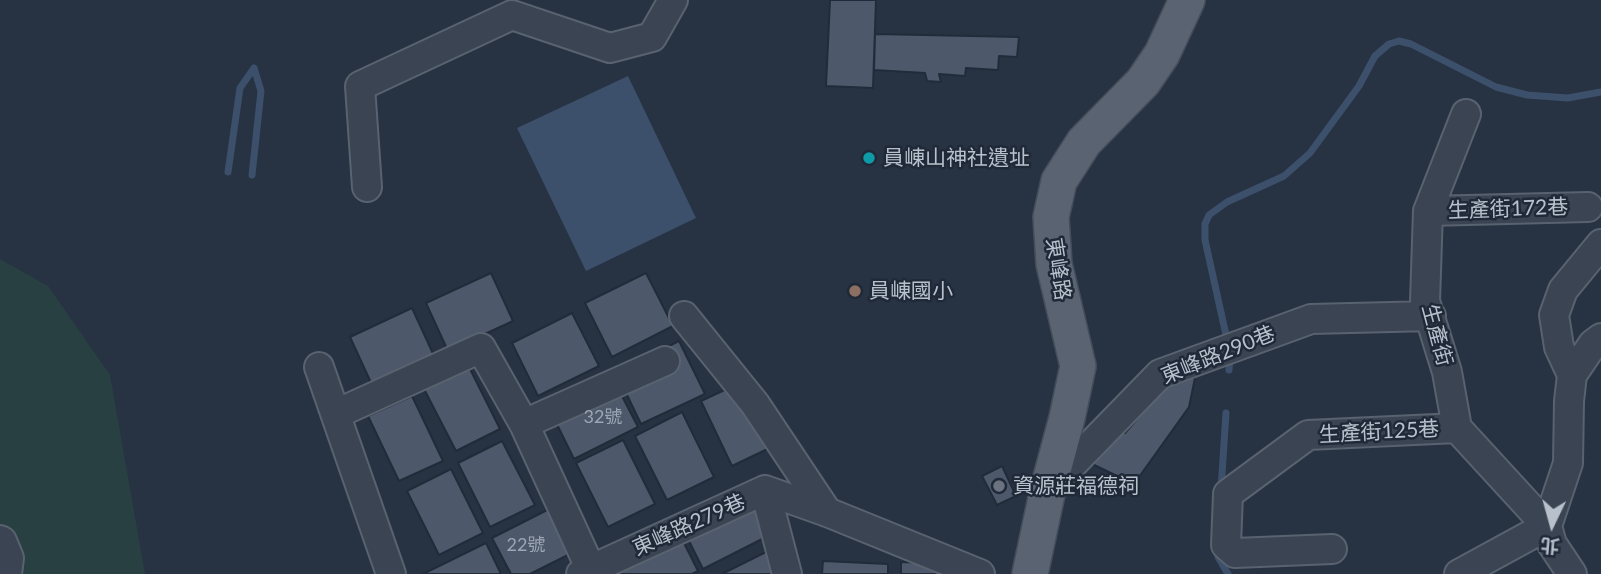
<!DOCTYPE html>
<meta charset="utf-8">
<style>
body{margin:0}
#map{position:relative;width:1601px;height:574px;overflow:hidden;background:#273243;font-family:Lato,"Noto Sans TC",sans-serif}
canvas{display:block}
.north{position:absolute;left:1517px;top:490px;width:70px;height:70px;-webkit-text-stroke:5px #1f2938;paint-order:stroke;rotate:185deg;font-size:19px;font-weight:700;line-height:28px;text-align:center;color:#b8c0cc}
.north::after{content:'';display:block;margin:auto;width:24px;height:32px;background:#b8c0cc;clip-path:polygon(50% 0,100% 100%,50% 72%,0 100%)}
</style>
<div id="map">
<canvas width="1601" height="574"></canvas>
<div class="north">北</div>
</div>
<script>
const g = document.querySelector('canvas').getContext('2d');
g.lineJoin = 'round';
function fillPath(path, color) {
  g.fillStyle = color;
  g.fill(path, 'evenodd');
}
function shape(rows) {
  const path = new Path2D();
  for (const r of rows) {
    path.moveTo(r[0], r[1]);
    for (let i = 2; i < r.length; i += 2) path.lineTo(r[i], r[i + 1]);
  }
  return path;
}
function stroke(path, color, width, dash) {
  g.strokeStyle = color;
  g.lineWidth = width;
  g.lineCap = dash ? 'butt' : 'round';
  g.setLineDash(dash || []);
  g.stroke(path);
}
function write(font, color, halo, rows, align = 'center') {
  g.font = font + ' Lato,"Noto Sans TC",sans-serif';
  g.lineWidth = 5;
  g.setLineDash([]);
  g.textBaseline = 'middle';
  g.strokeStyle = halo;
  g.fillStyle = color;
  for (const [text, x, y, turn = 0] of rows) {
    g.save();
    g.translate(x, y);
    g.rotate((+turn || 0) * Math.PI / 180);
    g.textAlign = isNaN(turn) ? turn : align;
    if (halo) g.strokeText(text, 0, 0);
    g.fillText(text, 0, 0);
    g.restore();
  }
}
fillPath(shape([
 [0,259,48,286,110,375,145,574,0,574]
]), '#294043');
fillPath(shape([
 [628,76,696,218,586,271,517,128]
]), '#3c506b');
stroke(shape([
 [228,172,240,88,254,68],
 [252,175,261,91,254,68],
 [1228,344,1205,240,1205,224,1209,215,1227,202,1284,176,1310,153,1359,86,1375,56,1389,44,1399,41,1411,44,1496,87,1527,95,1568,98,1601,92],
 [1229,370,1230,355],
 [1221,489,1226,413],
 [1218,550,1218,557,1228,574]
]), '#3c506b', 7);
const building = shape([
 [830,0,876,0,873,88,826,86,830,0],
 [875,34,1019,37,1017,57,999,56,998,70,966,68,965,76,939,74,941,82,927,81,925,73,874,70,875,34],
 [491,273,513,321,448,351,426,303,491,273],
 [646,273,673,326,612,357,585,303,646,273],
 [412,308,435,358,373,387,350,337,412,308],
 [572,313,599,366,538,396,512,343,572,313],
 [679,341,705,394,641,424,616,372,679,341],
 [468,365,500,429,456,451,423,387,468,365],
 [611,375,638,427,574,459,548,406,611,375],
 [1163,376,1195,378,1189,407,1134,484,1092,464,1109,426,1125,433,1144,411,1163,376],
 [748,379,780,443,732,466,701,401,748,379],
 [412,396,443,461,399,481,368,416,412,396],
 [682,412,714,477,667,500,635,436,682,412],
 [623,440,655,504,608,527,576,463,623,440],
 [502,441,535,505,490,527,458,463,502,441],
 [1002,466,1016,496,997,505,982,476,1002,466],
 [451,469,483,533,439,555,407,491,451,469],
 [745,489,768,536,703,569,679,521,745,489],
 [557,505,580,549,530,574,511,574,492,538,557,505],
 [674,523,698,571,692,574,618,574,609,556,674,523],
 [486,543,501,574,423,574,486,543],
 [774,548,787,574,722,574,774,548],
 [823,561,888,564,888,574,822,574,823,561],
 [901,562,969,564,969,574,901,574,901,562]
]);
fillPath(building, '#4d596b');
stroke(building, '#222b39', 2);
const minor = shape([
 [1466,114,1428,211,1425,301,1447,372,1457,428,1547,526,1552,544,1572,574],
 [367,187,360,86,512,15,610,48,652,37,673,0],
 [1428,211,1588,207],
 [684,316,755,404,827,512],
 [319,367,391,574],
 [1572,375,1559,347,1554,315,1563,290,1601,244],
 [336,414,481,348,524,424,593,574],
 [524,424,665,361],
 [1048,489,1160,374,1311,319,1431,316],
 [765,490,787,574],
 [0,540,2,541,9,558,7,574],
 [1332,549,1235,553,1226,545,1228,494,1308,435,1457,428],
 [581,574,765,490,827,512,980,574],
 [1459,574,1547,526,1568,463,1569,401,1572,375,1593,344,1601,338]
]);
const major = shape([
 [1030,574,1048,489,1067,418,1078,366,1054,264,1051,217,1059,181,1084,142,1143,82,1162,54,1187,0]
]);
stroke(minor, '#59626f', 32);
stroke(major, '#454d5b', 38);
stroke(minor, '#3b4452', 28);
stroke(major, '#596372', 35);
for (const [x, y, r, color] of [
 [869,158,7,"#0f9aa8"],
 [855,291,7,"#8d6e63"],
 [999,486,7,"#6b7280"]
]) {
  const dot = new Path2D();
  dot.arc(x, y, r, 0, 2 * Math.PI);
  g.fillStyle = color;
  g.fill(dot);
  stroke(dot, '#1f2938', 2.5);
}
write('18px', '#9da6b4', null, [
 ["32號",603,417],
 ["22號",526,545]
]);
write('21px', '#b8c0cc', '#1f2938', [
 ["員崠山神社遺址",883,158],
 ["員崠國小",869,291],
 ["資源莊福德祠",1013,486]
], 'left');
write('21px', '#b8c0cc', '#1f2938', [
 ["生產街172巷",1508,209,-2],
 ["東峰路",1058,269,81],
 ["生產街",1437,335,75],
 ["東峰路290巷",1218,355,-22],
 ["生產街125巷",1379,432,-3],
 ["東峰路279巷",689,525,-24]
]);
</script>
